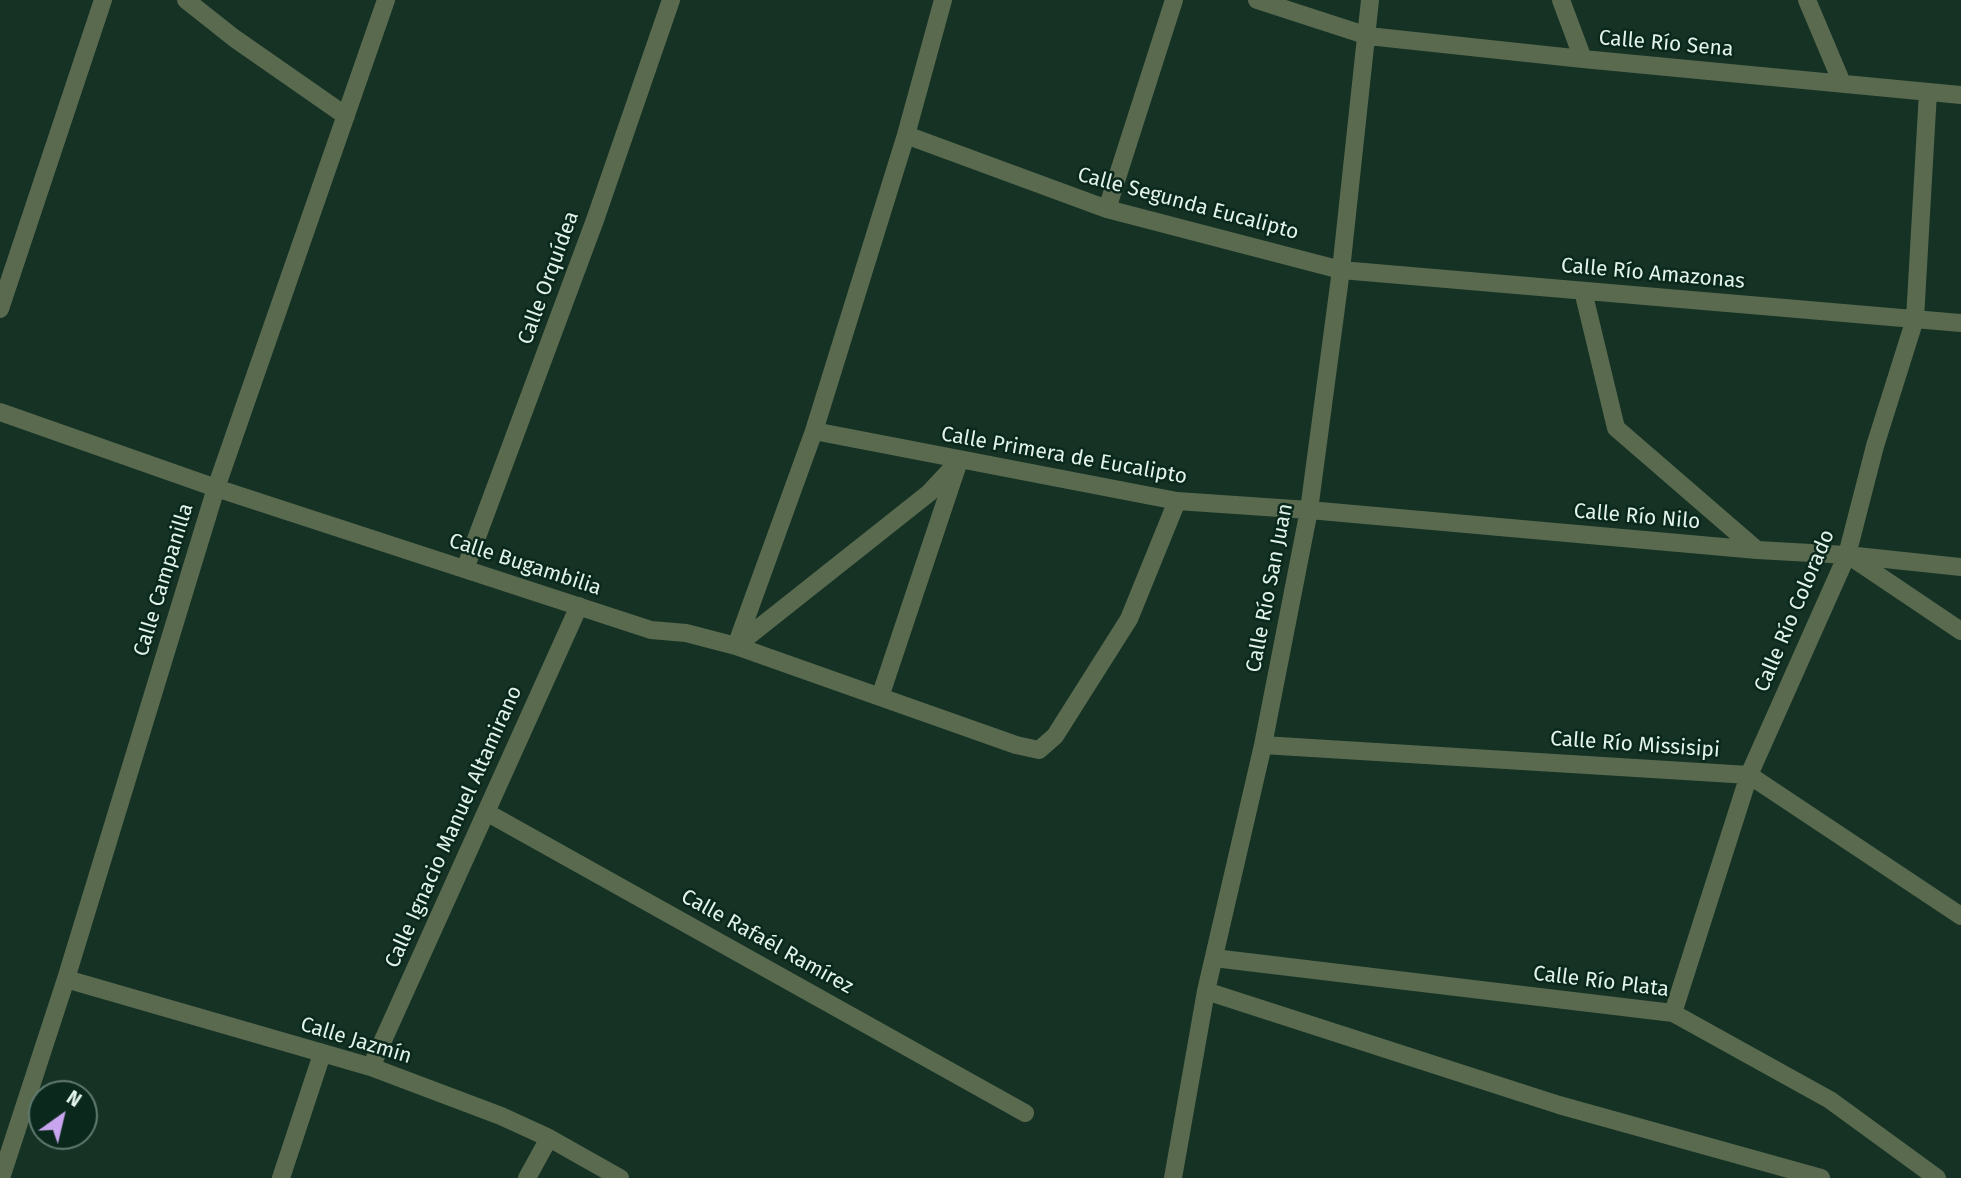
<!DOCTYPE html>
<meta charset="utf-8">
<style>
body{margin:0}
#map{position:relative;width:1961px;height:1178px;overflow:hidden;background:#153225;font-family:"Fira Sans",sans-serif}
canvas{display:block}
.north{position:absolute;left:28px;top:1080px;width:70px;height:70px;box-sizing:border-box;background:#0a281c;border:2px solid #60796f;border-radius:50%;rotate:34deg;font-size:19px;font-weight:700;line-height:28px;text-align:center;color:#e2f3eb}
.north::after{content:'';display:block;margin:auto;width:24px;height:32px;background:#c8a5ee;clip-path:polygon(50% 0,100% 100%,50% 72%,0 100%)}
</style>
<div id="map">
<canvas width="1961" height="1178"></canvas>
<div class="north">N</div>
</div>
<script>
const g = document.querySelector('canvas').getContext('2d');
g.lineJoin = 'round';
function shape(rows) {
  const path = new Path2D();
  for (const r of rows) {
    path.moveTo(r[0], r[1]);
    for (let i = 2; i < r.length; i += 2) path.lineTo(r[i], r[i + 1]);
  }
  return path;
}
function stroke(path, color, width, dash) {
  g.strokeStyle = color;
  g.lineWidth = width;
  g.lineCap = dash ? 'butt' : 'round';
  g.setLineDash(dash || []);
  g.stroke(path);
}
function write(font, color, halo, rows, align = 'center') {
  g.font = font + ' "Fira Sans",sans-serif';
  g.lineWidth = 5;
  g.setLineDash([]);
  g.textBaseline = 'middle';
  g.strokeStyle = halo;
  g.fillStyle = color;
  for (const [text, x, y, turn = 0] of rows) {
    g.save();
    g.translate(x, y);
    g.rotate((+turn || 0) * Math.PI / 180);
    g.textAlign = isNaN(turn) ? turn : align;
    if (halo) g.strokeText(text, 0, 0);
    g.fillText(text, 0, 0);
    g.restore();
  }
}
stroke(shape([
 [186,0,234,38,346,116],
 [1257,0,1368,36,1583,59,1961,95],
 [1561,0,1583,59],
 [1807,0,1842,83],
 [906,135,1107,209,1341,270,1961,323],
 [1107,209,1174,0],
 [1583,291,1616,428,1757,550],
 [0,309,103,0],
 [0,412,216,488,651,630,686,633,736,646,1016,745,1039,750,1055,736,1129,619,1177,501],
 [814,431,1177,501,1309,510,1757,550,1847,555,1961,567],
 [1851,557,1961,631],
 [465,569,595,220,671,0],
 [736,646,814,431,906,135,943,0],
 [736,646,929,493,959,461],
 [880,697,957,467],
 [1263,745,1749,775,1961,916],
 [486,812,1025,1113],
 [1214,958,1673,1013,1830,1100,1937,1178],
 [66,979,371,1067,501,1116,549,1138,620,1178],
 [1206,991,1559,1105,1821,1178],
 [1673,1013,1749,775,1847,555,1875,446,1915,319,1928,92],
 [371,1067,579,606],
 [1,1178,66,979,216,488,386,0],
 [281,1178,322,1054],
 [527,1178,549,1138],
 [1173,1178,1206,991,1263,745,1309,510,1341,270,1370,0]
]), '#596a4f', 18);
write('21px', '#e2f3eb', '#0a281c', [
 ["Calle Río Sena",1666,44,5],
 ["Calle Segunda Eucalipto",1188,204,15],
 ["Calle Río Amazonas",1653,274,5],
 ["Calle Orquídea",549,278,-70],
 ["Calle Primera de Eucalipto",1064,456,10],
 ["Calle Río Nilo",1637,517,5],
 ["Calle Bugambilia",525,565,18],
 ["Calle Campanilla",164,580,-73],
 ["Calle Río San Juan",1270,588,-79],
 ["Calle Río Colorado",1795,611,-67],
 ["Calle Río Missisipi",1635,745,4],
 ["Calle Ignacio Manuel Altamirano",454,827,-66],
 ["Calle Rafaél Ramírez",767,942,29],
 ["Calle Río Plata",1601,982,7],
 ["Calle Jazmín",356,1041,17]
]);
</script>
